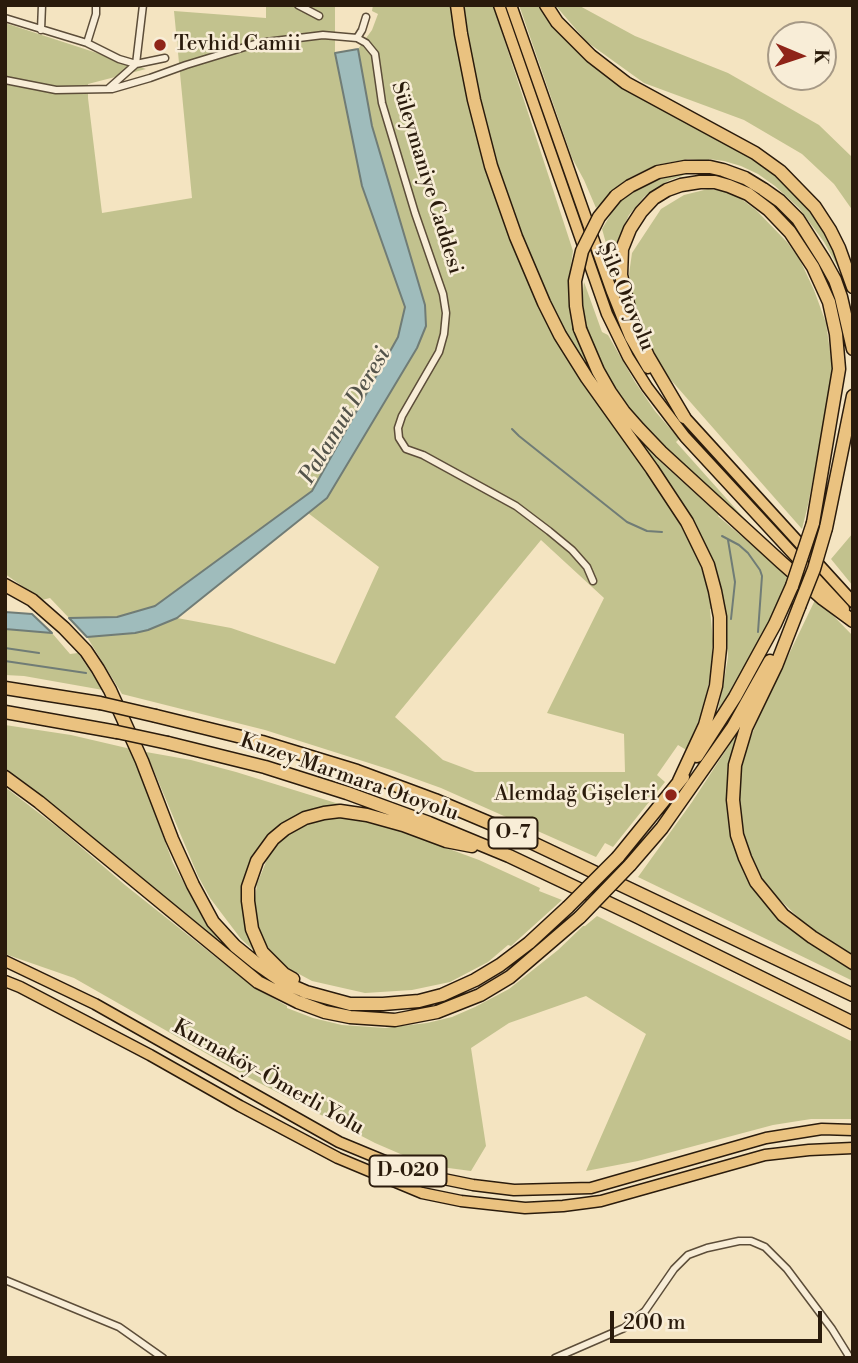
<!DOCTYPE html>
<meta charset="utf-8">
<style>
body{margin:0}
#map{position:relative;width:858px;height:1363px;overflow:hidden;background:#f4e4c1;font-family:"Libre Bodoni",serif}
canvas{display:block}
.frame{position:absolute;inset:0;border:7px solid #2a1b0c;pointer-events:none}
.north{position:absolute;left:767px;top:21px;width:70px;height:70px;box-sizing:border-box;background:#f8edd7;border:2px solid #a69986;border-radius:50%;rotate:92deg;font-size:19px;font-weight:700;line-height:28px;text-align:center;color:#2a1b0c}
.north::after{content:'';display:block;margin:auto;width:24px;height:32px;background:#8f2418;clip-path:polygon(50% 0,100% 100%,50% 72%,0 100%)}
.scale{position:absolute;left:610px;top:1311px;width:212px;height:32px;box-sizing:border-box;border:4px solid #2a1b0c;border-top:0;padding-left:9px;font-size:21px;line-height:24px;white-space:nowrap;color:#2a1b0c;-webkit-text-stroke:5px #f8edd7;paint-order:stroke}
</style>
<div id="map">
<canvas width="858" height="1363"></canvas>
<div class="frame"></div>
<div class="north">K</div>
<div class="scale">200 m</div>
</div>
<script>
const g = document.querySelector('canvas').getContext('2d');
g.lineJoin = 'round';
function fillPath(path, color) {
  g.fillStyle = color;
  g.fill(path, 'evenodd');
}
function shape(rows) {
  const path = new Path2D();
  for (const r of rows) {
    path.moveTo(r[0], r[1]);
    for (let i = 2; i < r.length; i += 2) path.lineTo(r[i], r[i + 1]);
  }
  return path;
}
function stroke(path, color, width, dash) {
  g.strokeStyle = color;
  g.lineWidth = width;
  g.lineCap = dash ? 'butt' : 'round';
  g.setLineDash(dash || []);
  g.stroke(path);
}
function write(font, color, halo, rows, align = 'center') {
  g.font = font + ' "Libre Bodoni",serif';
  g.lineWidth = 5;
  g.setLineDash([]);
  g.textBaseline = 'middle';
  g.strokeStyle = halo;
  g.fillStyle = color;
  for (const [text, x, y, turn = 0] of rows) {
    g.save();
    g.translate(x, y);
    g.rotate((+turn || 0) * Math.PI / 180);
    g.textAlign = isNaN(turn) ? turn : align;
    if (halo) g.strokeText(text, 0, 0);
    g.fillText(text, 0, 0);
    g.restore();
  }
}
fillPath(shape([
 [266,5,335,5,335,53,362,186,405,307,398,337,312,491,155,606,117,617,69,618,50,598,42,600,5,574,5,23,146,69,88,84,88,98,102,213,192,198,174,11,266,18],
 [373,5,452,5,460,65,477,140,510,236,546,323,571,365,667,502,696,553,705,580,712,609,710,609,713,641,711,672,703,710,690,741,692,743,688,751,678,745,657,775,665,782,613,847,605,843,596,857,441,788,391,770,265,730,122,694,87,637,135,633,148,630,177,618,231,628,335,664,379,567,308,513,327,498,417,348,426,326,425,305,372,126,358,49,372,30,378,14,372,11],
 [541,540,604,598,547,713,624,734,625,772,475,772,443,760,395,717],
 [464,5,493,5,573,251,569,278,570,313,589,371,653,455,719,515,718,516,788,576,785,584,786,586,755,650,715,722,723,687,728,657,726,624,719,581,696,524,675,491,589,371,553,310,526,246,497,165,487,131,478,88,468,34],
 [519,5,540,5,561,35,588,63,614,81,641,99,746,154,782,179,816,219,829,239,844,278,824,242,799,208,775,186,758,174,741,166,724,161,709,159,709,161,688,159,656,165,629,178,596,208,584,180,572,158],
 [555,5,578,5,635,36,728,73,819,125,853,158,853,211,834,184,802,154,744,120,644,83,587,42],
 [686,173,687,174,670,180,658,187,644,197,629,215,621,232,623,233,615,275,602,229,617,204,626,196,649,183,660,178],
 [708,189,732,192,756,210,787,242,800,260,814,290,826,323,833,373,808,505,802,529,663,371,637,315,629,274,632,253,661,209,684,195],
 [584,282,602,332,608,335,635,382,655,411,679,439,676,442,751,526,696,477,664,447,635,416,612,383,600,361,586,329,587,328,582,300],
 [853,533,853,586,831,559],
 [816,598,853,636,853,956,807,926,769,889,754,865,744,836,739,805,740,777,745,751,762,710],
 [5,629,52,633,70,654,78,653,103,690,24,676,5,675],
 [743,724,731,766,751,881,853,969,853,981,638,877,692,802],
 [5,725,71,735,131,749,159,820,157,820,173,863,206,924,225,947,69,818,5,769],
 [146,752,191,760,236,772,352,808,299,817,248,874,262,958,241,939,210,898,198,876],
 [5,787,61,830,125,885,252,986,287,1006,287,1008,313,1018,342,1025,385,1028,427,1023,452,1017,475,1007,509,989,558,950,583,926,585,926,597,916,853,1042,853,1119,811,1119,773,1125,638,1161,586,1171,646,1034,586,996,509,1023,471,1048,486,1146,471,1171,426,1165,375,1143,244,1075,74,978,5,954],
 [338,817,354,818,376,822,479,860,540,888,539,891,562,900,511,946,508,945,488,962,450,982,412,990,365,993,312,981,286,967,277,959,266,945,259,930,256,915,255,899,257,884,268,857,277,844,290,833,319,819]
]), '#c2c28e');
const water = shape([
 [358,49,372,126,425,305,426,326,417,348,327,498,177,618,148,630,135,633,87,637,69,618,117,617,155,606,312,491,398,337,405,307,362,186,335,53,358,49],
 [5,612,32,614,52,633,5,629,5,612]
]);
fillPath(water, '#9fbcbc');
stroke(water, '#707c76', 2);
stroke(shape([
 [512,429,519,436,627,522,647,531,662,532],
 [722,536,739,545,748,553,760,570,762,576,758,632],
 [728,540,735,582,731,619],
 [5,648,39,653],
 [5,661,86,673]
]), '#707c76', 2);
const minor = shape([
 [298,5,319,16],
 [5,18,87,43,119,59,136,64,165,58],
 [41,30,42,5],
 [357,38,362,30,366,17],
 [87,43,96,14,96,5],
 [136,64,143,5],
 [5,80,56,90,112,89,150,78,186,65,258,43,323,35,357,38,366,43,375,54,382,103,415,213,443,294,446,313,444,334,439,352,402,416,398,428,399,438,406,449,423,455,516,506,549,531,572,550,587,567,593,581],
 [109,88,136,64],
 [5,1280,119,1327,163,1358],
 [555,1358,624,1328,645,1311,674,1269,688,1255,707,1248,739,1241,751,1241,765,1247,787,1269,832,1329,850,1358]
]);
const trunk = shape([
 [499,5,607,314,628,357,647,387,685,437,844,609],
 [511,5,612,292,630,337,648,368],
 [680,412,853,602],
 [5,961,95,1004,339,1142,414,1173,473,1185,514,1190,591,1188,766,1138,822,1129,853,1130],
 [5,981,20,987,150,1055,240,1106,338,1158,422,1193,461,1201,525,1208,563,1206,601,1201,765,1155,809,1150,853,1148]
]);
const motorway = shape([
 [457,5,461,34,474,100,491,166,516,237,544,303,560,335,587,378,652,469,687,522,708,565,715,591,720,617,720,648,716,686,705,725,679,781],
 [546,5,557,22,591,56,626,83,755,153,780,171,815,207,830,230,839,248,853,287],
 [616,196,630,186,658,172,685,167,710,167,723,170,745,178,763,189,780,201,798,219,824,260,835,280,841,297,853,349],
 [580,329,598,371,610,392,624,412,639,429,661,452,781,562,823,599,853,621],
 [684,417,648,356,632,321,621,275,622,249,630,229,641,212,654,198,667,190,681,185,700,182,715,182,729,186,748,194,769,210,790,232,813,267,829,302,836,334,839,369,813,523],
 [826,528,853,396],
 [5,585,32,600,64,628,86,651,98,669,110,690,142,761,172,839,193,885,213,922,235,946,256,963,283,982,306,992,350,1004,383,1004,419,1001,442,995,475,980,500,965,529,943,568,907],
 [799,607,776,666,746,728,735,765,733,800,737,835,745,858,756,882,783,915,812,937,853,963],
 [5,688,100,703],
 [5,712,117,732],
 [156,716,262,742,357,771,435,800,499,827,853,995],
 [168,743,265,767,347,793,429,823,509,856,638,917,853,1023],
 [697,756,735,697,775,624,792,586],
 [5,777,39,802,258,982,298,1002,325,1012,350,1017,395,1020,437,1012,480,995,510,977,580,917],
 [618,857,683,777],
 [630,865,662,828,733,727,770,661],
 [293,979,284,974,262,952,252,929,248,901,248,887,257,861,273,839,285,829,305,818,324,813,340,811,367,815,403,825,446,841,472,846]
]);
stroke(minor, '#5c4d39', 9);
stroke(trunk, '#2a1b0c', 13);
stroke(motorway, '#2a1b0c', 15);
stroke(minor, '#f8edd7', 6);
stroke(trunk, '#eac280', 10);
stroke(motorway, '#eac280', 12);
const motorwayBridge = shape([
 [580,329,576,306,575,281,582,251,599,217,616,196],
 [792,586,813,523],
 [799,607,814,569,826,528],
 [100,703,156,716],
 [117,732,168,743],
 [568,907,618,857],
 [580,917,630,865]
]);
stroke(motorwayBridge, '#2a1b0c', 15, []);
stroke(motorwayBridge, '#eac280', 12);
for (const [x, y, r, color] of [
 [160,45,7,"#8f2418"],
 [671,795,7,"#8f2418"]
]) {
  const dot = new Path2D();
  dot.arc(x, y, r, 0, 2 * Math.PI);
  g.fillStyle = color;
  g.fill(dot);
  stroke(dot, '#f8edd7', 2.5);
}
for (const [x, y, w] of [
 [513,833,49],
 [408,1171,77]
]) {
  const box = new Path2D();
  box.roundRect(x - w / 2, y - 15.5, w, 31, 5);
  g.fillStyle = '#f8edd7';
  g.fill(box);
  stroke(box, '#2a1b0c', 2);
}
write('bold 19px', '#2a1b0c', null, [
 ["O-7",513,833],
 ["D-020",408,1171]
]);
write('21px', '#2a1b0c', '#f8edd7', [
 ["Tevhid Camii",174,45],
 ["Alemdağ Gişeleri",657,795,"right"]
], 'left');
write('21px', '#2a1b0c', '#f8edd7', [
 ["Süleymaniye Caddesi",426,178,73],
 ["Şile Otoyolu",625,297,67],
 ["Kuzey Marmara Otoyolu",349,778,19],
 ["Kurnaköy-Ömerli Yolu",268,1078,29]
]);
write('italic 23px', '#53534a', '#f8edd7', [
 ["Palamut Deresi",346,416,-59]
]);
</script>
